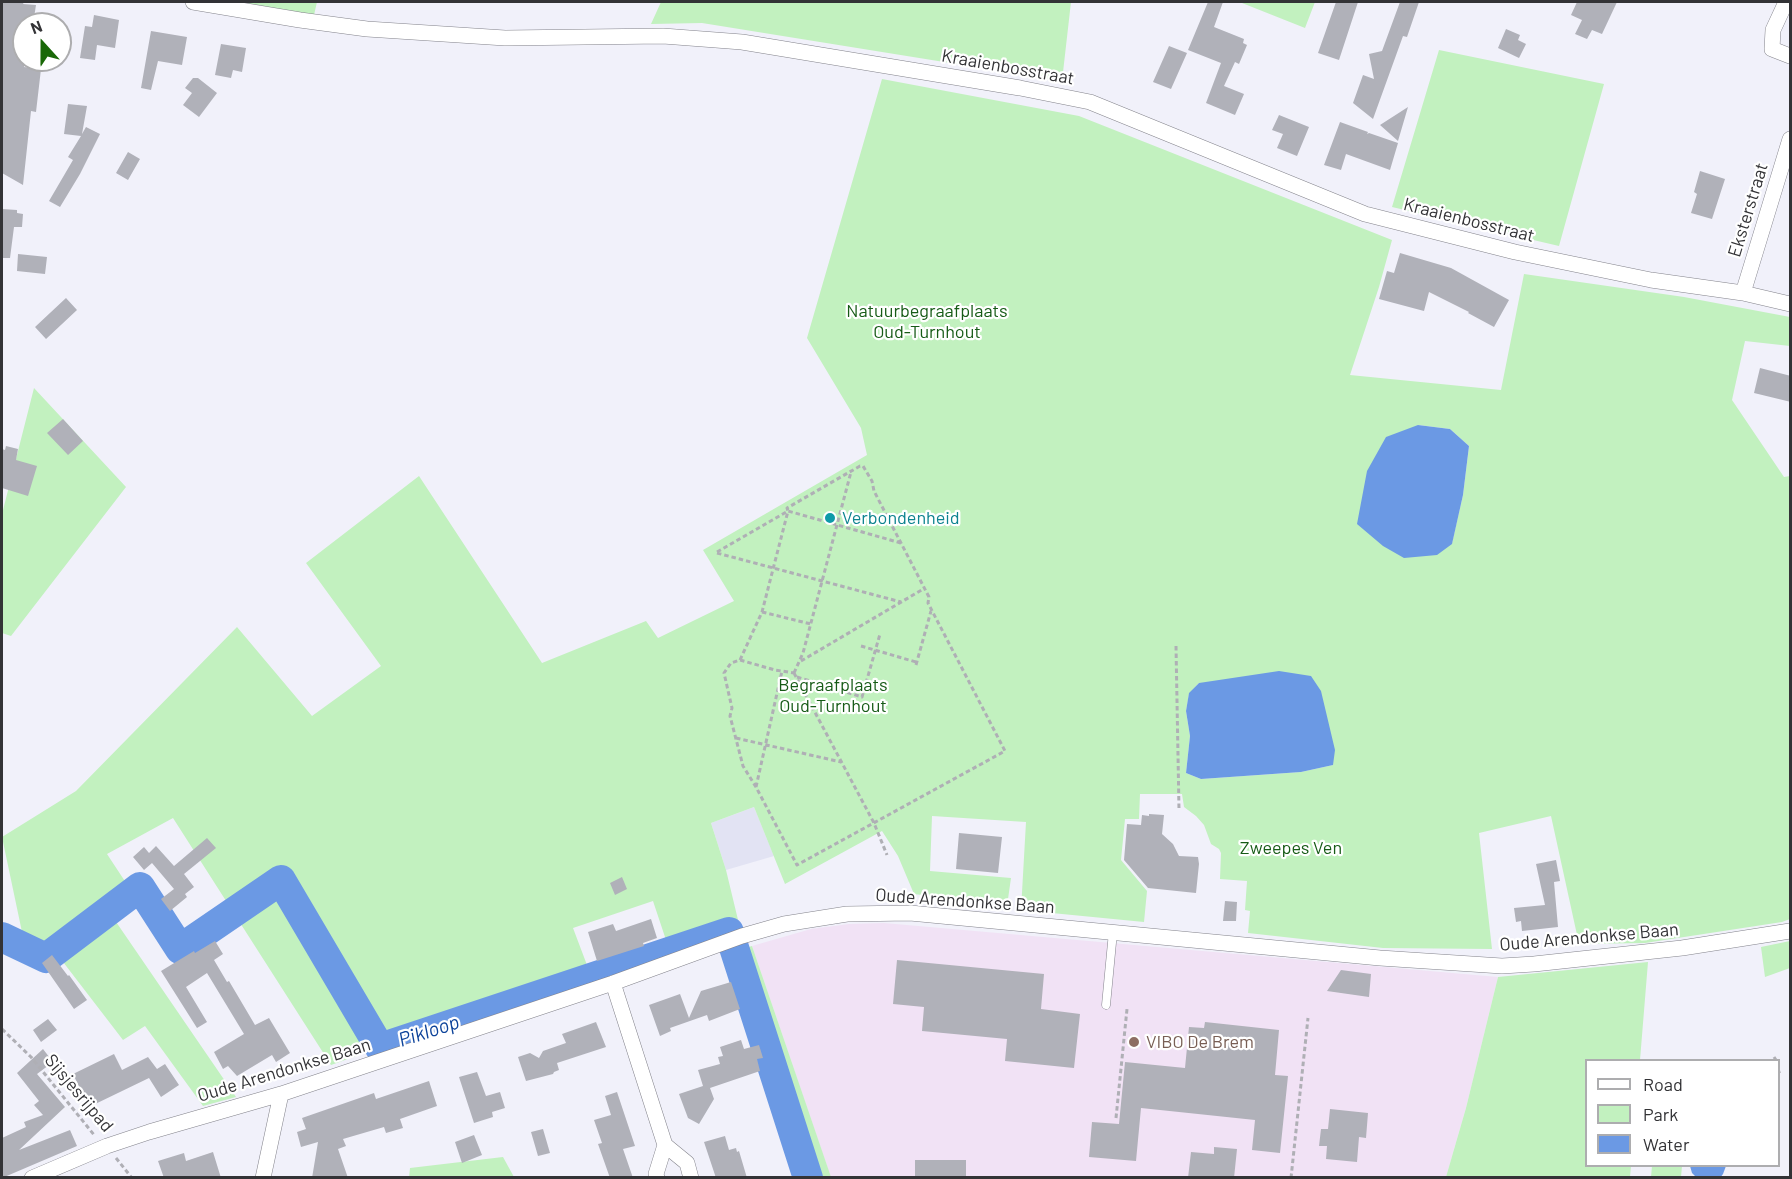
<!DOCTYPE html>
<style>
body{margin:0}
#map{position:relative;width:1792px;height:1179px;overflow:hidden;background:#f1f1fa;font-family:Barlow,sans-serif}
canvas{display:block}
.frame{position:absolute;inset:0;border:3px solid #333336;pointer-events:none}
.legend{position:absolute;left:1585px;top:1059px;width:195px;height:108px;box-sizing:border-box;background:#fff;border:2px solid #adadaf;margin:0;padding:8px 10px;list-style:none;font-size:18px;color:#333336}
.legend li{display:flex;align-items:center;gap:12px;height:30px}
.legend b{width:30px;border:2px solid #adadaf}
.north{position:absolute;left:12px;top:12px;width:60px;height:60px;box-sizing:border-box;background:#fff;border:2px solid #adadaf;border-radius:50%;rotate:339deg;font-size:16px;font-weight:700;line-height:24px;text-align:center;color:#333336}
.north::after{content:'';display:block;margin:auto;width:21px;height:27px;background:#196807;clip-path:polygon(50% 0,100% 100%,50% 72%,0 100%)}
</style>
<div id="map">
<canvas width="1792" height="1179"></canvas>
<div class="frame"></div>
<ul class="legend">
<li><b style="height:8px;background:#fff"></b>Road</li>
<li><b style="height:16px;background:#c2f1bf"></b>Park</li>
<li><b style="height:16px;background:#6b99e4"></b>Water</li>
</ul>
<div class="north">N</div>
</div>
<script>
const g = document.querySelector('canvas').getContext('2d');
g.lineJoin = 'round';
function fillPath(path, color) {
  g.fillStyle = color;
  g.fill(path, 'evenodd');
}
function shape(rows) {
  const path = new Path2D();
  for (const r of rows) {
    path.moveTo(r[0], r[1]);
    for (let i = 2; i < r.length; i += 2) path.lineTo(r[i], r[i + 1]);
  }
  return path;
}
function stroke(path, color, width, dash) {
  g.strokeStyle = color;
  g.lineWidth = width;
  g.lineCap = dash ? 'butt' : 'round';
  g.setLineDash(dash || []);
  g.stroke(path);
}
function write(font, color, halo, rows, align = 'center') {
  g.font = font + ' Barlow,sans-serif';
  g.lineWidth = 4.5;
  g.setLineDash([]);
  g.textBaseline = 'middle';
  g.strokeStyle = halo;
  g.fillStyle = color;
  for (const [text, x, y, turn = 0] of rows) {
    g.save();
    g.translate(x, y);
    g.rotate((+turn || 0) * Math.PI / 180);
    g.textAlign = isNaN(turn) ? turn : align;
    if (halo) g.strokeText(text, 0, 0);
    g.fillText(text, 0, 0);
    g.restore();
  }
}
fillPath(shape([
 [754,807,774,856,726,870,711,823]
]), '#e2e3f3');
fillPath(shape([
 [884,923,1498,977,1466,1108,1446,1177,831,1178,752,946,811,929,849,924]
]), '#f1e2f5');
fillPath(shape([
 [224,2,317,2,314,15],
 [661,2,1071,2,1062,81,702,23,651,24],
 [1242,2,1315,2,1305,28,1242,3],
 [1439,50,1604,84,1559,246,1392,207],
 [882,79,1079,116,1392,240,1379,287,1350,375,1501,390,1524,274,1684,297,1790,317,1790,346,1745,341,1732,400,1784,477,1790,476,1790,919,1782,922,1645,943,1579,944,1551,816,1479,833,1492,949,1383,948,1248,933,1250,911,1245,910,1247,881,1220,879,1221,853,1219,849,1211,844,1204,825,1196,816,1184,807,1182,794,1140,794,1139,819,1125,819,1121,860,1147,891,1144,922,1021,910,1026,822,932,816,930,871,1011,878,1007,906,914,894,898,856,882,831,785,884,754,807,711,823,726,870,739,924,669,949,653,901,573,928,590,973,389,1038,370,1051,331,1065,173,818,107,854,136,898,112,916,236,1097,203,1106,145,1026,123,1040,50,945,35,949,22,932,2,837,76,791,237,627,312,716,381,666,306,563,419,476,542,663,646,621,658,638,734,601,703,550,867,455,861,428,807,338],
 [1418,425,1450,429,1469,446,1463,495,1452,543],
 [1199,683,1333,765,1301,772,1201,779,1186,773,1190,736,1186,711,1189,694],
 [34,388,126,487,11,636,2,633,2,514],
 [1790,941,1790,968,1765,977,1761,947],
 [752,946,831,1177,808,1177,735,951],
 [1648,962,1640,1060,1586,1060,1586,1166,1631,1166,1630,1177,1446,1177,1466,1108,1498,977],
 [503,1157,514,1177,409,1178,410,1168],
 [1652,1166,1682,1166,1681,1177,1651,1177]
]), '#c2f1bf');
fillPath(shape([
 [1418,425,1450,429,1469,446,1463,495,1452,544,1437,555,1404,558,1383,546,1357,524,1367,471,1386,437],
 [1279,671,1311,676,1321,691,1335,750,1333,765,1301,772,1201,779,1186,773,1190,736,1186,711,1189,693,1199,683],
 [1690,1166,1726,1166,1723,1174,1720,1178,1696,1177,1692,1173]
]), '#6b99e4');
stroke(shape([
 [2,937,46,958,140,887,180,949,281,880,380,1048,729,932,808,1178]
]), '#6b99e4', 30);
fillPath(shape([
 [3,2,24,2,23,4,36,5,33,24,24,24,24,67,41,69,36,112,31,111,23,185,2,173,2,12],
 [1208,2,1223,2,1214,27,1244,39,1243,43,1247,45,1239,64,1235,62,1224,86,1244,94,1235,115,1206,103,1221,63,1188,50],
 [1336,2,1358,2,1339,60,1318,53],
 [1400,2,1419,2,1407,37,1403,36,1373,119,1353,103,1363,75,1374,79,1369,54,1382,51],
 [1577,2,1617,2,1602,34,1592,30,1587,39,1575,34,1582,20,1571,15],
 [94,15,119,20,115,48,97,45,95,60,80,58,85,26,92,27],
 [1506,29,1520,35,1518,40,1526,44,1519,58,1498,48],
 [151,31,187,37,182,65,158,61,151,90,141,88],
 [221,44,246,48,242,72,233,70,231,78,215,75],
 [1169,46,1187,53,1171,89,1153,82],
 [193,78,198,78,217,93,199,117,183,105,192,93,185,88],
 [68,104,87,106,82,134,86,127,100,134,80,174,60,207,49,201,73,160,68,157,81,136,64,134],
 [1408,107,1398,141,1380,125],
 [1279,115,1309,127,1297,156,1277,148,1283,134,1272,130],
 [1340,122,1368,132,1367,134,1369,133,1398,143,1390,170,1346,154,1341,170,1324,165],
 [128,152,140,159,128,180,116,173],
 [1700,171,1725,179,1712,219,1691,213,1697,194,1694,192],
 [2,209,17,210,17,213,23,214,22,227,14,227,10,258,2,258],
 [1400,253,1451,268,1509,300,1494,327,1468,313,1469,312,1429,292,1424,311,1379,299,1387,271,1394,273],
 [18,254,47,257,45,274,17,271],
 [66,298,77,310,46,339,35,327],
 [1760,368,1791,376,1791,402,1754,393],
 [63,419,83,441,68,455,47,433],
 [6,446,18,449,16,460,37,466,28,496,2,488,2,449,5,450],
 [1149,814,1164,815,1162,834,1173,844,1179,856,1198,857,1199,864,1196,893,1148,888,1124,860,1127,824,1141,825,1142,815,1149,816],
 [959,833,1002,837,998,873,956,869],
 [207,838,216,848,184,874,194,887,185,894,187,897,170,911,161,899,174,889,152,863,144,870,133,857,144,847,149,853,156,846,174,866],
 [1556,860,1560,881,1554,882,1558,927,1522,931,1521,921,1516,922,1514,908,1545,905,1536,864],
 [622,877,627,889,615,895,610,883],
 [1225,901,1237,902,1236,921,1223,921],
 [651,919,657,938,643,943,644,946,597,961,588,932,613,924,616,931],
 [215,941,223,954,214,960,227,982,229,981,255,1025,269,1018,290,1053,276,1062,272,1055,237,1076,228,1066,223,1069,214,1052,244,1034,207,973,186,987,207,1022,197,1028,161,971,194,951,195,953],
 [52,955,68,976,69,975,87,1000,74,1009,42,963],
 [897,960,1044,974,1041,1009,1080,1014,1074,1068,1005,1061,1007,1039,922,1031,924,1007,893,1004],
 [1341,970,1371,974,1369,997,1327,991],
 [731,982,740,1009,709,1021,707,1015,670,1028,671,1031,660,1036,649,1005,680,994,689,1018,701,991],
 [48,1019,57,1030,41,1042,33,1030],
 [596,1022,606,1047,557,1063,559,1070,554,1072,553,1074,526,1081,518,1057,530,1053,539,1058,543,1051,566,1043,562,1034],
 [1205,1022,1279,1030,1275,1075,1288,1076,1280,1153,1252,1150,1255,1120,1141,1108,1136,1161,1089,1157,1092,1122,1119,1124,1125,1062,1185,1068,1189,1027,1204,1028],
 [741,1040,744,1049,759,1045,763,1058,757,1059,760,1071,710,1088,714,1099,699,1124,688,1118,679,1094,703,1086,698,1070,720,1064,718,1057,723,1056,720,1047],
 [43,1049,53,1062,37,1074,65,1107,19,1150,70,1130,77,1146,2,1178,2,1138,26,1127,24,1122,43,1115,34,1105,39,1101,17,1073],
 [114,1054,122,1070,148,1057,157,1069,165,1064,179,1085,161,1097,149,1078,89,1107,73,1074],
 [477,1072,486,1096,500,1092,505,1108,492,1112,493,1117,474,1123,459,1077],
 [429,1081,437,1106,400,1119,403,1128,386,1133,384,1127,343,1139,346,1146,338,1149,348,1178,312,1178,318,1142,301,1147,297,1132,306,1129,302,1118,374,1093,376,1099],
 [617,1092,635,1146,623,1149,633,1178,610,1178,598,1144,602,1143,594,1120,611,1115,605,1096],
 [1330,1109,1368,1113,1366,1138,1359,1137,1357,1162,1326,1159,1327,1146,1319,1146,1321,1129,1328,1129],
 [543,1129,550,1153,538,1156,531,1132],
 [474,1135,482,1155,462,1163,455,1142],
 [725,1136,729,1150,736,1148,737,1152,739,1151,747,1178,716,1178,704,1142],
 [1214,1147,1237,1149,1234,1178,1188,1178,1191,1152,1214,1154],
 [213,1152,221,1178,164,1178,158,1161,184,1153,186,1161],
 [915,1160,966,1160,966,1178,915,1178]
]), '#b0b1b9');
const lane = shape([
 [1106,1005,1113,932]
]);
const street = shape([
 [193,2,300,20,367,29,505,38,663,36,742,42,1020,88,1090,102,1365,214,1515,252,1651,280,1743,293,1790,304],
 [1786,2,1773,30,1772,49,1790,56],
 [1743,293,1790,139],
 [613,983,665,1145,656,1174,657,1178],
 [665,1145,687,1163,691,1178],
 [32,1178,107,1146,149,1132,281,1094,613,983,742,936,784,924,847,914,910,913,1380,958,1502,966,1534,964,1682,948,1790,931],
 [263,1178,281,1094]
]);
stroke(lane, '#83838b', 9);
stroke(street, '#83838b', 16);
stroke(shape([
 [717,552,788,511,787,508,860,466,863,466,872,481,874,491,929,597,928,603,1005,751,797,865,756,787,743,766,730,716,732,708,724,673,731,663,740,660,775,670,794,673],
 [717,553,901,602],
 [762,612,811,624],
 [861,646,916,662],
 [1176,646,1179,810],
 [740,660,762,612,788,511,901,543],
 [801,661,925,588],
 [916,665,931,611],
 [794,673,803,653,851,472],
 [794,673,874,823,887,855],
 [797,677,862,697,880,634],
 [736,738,841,762],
 [756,787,782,671],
 [2,1029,31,1057,95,1136],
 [1774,1057,1776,1060],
 [1778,1069,1780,1075],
 [1116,1118,1127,1009],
 [116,1158,132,1178],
 [1291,1178,1308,1018]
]), '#afafb5', 3, [4.5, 3]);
stroke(lane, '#fff', 8);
stroke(street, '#fff', 15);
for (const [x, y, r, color] of [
 [830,518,6,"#0f9aa8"],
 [1134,1042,6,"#8d6e63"]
]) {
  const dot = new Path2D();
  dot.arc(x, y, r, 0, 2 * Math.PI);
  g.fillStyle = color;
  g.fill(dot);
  stroke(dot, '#fff', 2);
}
write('18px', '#333336', '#fff', [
 ["Kraaienbosstraat",1008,67,10],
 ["Eksterstraat",1748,210,-73],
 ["Kraaienbosstraat",1469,220,14],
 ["Oude Arendonkse Baan",965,901,4],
 ["Oude Arendonkse Baan",1589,937,-5],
 ["Oude Arendonkse Baan",284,1070,-17],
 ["Sijsjesrijpad",79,1093,50]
]);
write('18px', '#165b16', '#fff', [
 ["Natuurbegraafplaats",927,311],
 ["Oud-Turnhout",927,332],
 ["Begraafplaats",833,685],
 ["Oud-Turnhout",833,706],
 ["Zweepes Ven",1291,848]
]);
write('18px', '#0d838f', '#fff', [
 ["Verbondenheid",842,518]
], 'left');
write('18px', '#785e54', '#fff', [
 ["VIBO De Brem",1146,1042]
], 'left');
write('italic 20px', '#0d439a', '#fff', [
 ["Pikloop",429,1031,-18]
]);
</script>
